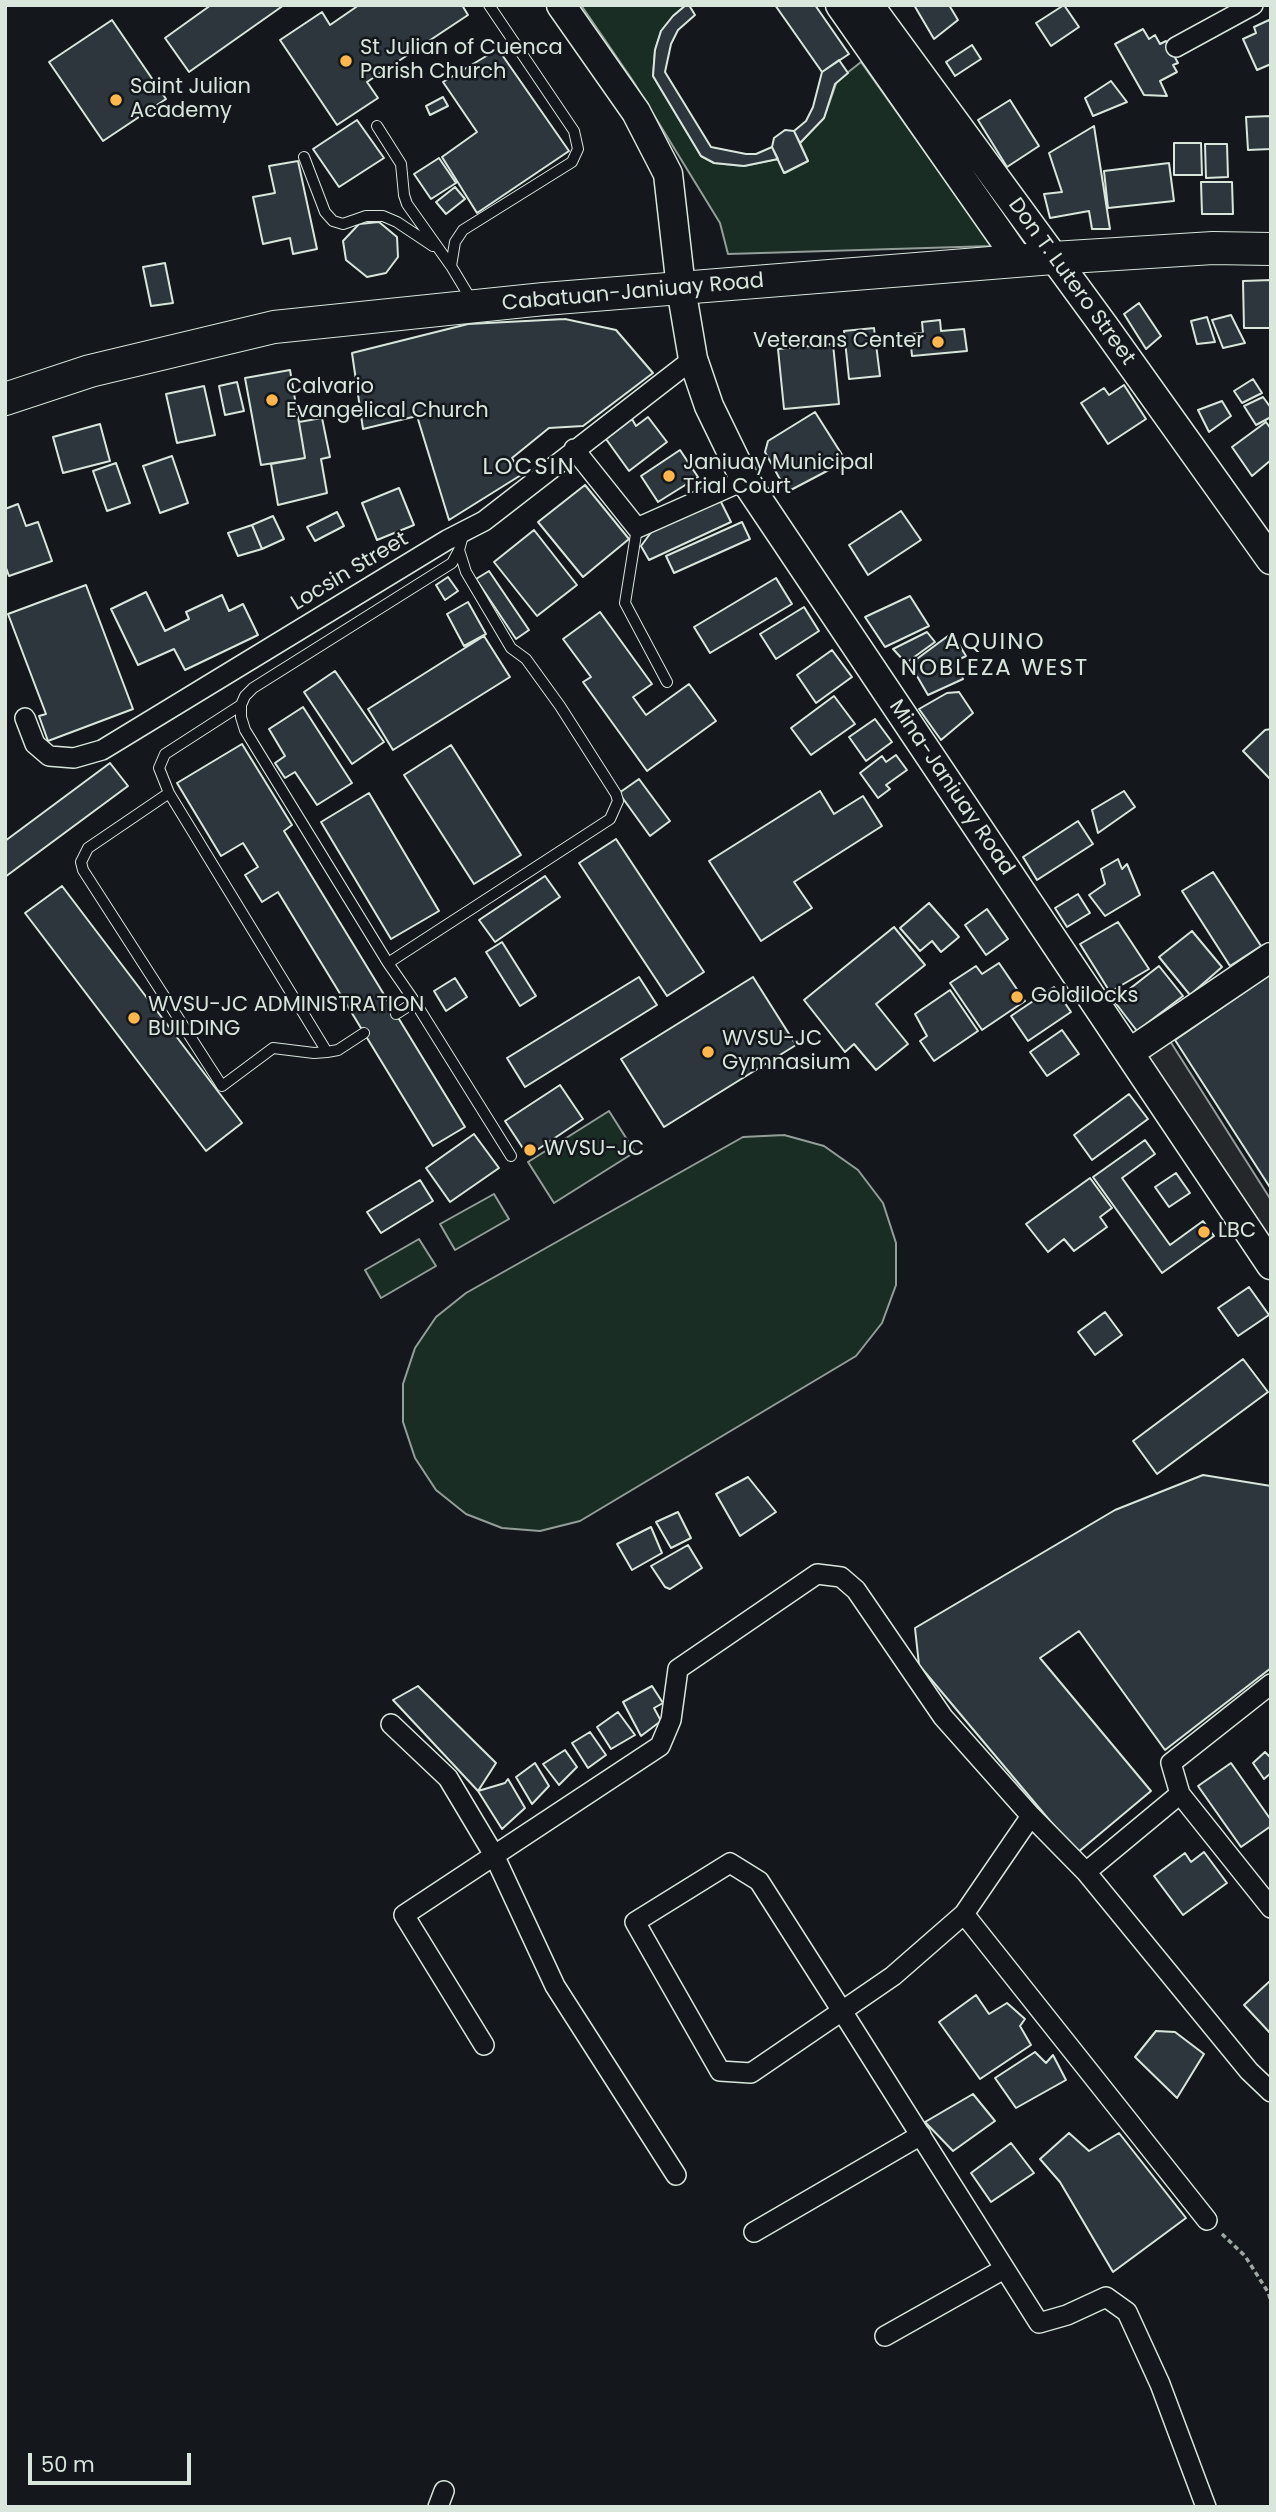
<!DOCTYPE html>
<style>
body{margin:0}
#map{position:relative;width:1276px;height:2512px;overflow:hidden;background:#14181c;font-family:Poppins,sans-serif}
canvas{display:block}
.frame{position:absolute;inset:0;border:7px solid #d8e6dc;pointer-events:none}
.scale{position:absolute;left:28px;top:2453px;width:163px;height:32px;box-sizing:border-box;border:4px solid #d8e6dc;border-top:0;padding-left:9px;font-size:21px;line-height:24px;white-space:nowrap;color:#d8e6dc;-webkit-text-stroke:5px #14181c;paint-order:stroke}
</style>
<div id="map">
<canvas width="1276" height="2512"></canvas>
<div class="frame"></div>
<div class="scale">50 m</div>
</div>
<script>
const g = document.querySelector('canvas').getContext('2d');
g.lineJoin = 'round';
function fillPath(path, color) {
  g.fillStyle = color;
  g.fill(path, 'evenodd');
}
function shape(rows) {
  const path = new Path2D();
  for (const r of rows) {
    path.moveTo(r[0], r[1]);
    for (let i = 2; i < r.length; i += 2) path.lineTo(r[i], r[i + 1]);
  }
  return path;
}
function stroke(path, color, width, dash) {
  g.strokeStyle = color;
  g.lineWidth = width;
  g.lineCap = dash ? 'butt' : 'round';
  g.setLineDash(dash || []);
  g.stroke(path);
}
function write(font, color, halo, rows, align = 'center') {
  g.font = font + ' Poppins,sans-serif';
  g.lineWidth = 5;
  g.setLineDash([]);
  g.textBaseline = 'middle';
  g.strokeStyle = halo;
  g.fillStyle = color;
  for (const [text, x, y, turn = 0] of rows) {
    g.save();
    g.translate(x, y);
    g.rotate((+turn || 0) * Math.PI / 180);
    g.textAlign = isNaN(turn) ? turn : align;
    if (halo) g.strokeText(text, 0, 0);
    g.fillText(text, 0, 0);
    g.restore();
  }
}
const green = shape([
 [581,5,686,5,673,16,661,31,655,50,653,76,701,156,714,163,744,166,778,159,785,173,808,161,800,143,824,118,837,81,861,62,992,246,728,254,720,223,633,81,581,5],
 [609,1111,635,1152,554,1203,528,1162,609,1111],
 [784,1135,824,1146,858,1170,883,1203,896,1243,896,1285,882,1323,856,1356,580,1521,540,1531,502,1528,466,1514,436,1490,415,1458,403,1422,403,1384,415,1348,436,1317,466,1293,743,1137,784,1135],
 [494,1194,509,1219,455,1250,440,1224,494,1194],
 [419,1239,436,1266,381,1298,365,1270,419,1239]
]);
fillPath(green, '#1a2d24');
stroke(green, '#939e99', 2);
const parking = shape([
 [1170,1041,1271,1200,1271,1250,1143,1057,1170,1041]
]);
fillPath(parking, '#24282b');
stroke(parking, '#939e99', 2);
const building = shape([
 [211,5,284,5,189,72,165,38,211,5],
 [359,5,462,5,468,15,367,82,378,98,337,125,280,40,322,12,330,25,359,5],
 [686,5,689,5,695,15,678,30,671,44,665,72,711,147,746,154,756,154,772,147,778,159,744,166,714,163,701,156,653,76,655,50,661,31,673,16,686,5],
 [775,5,815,5,849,54,822,72,775,5],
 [914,5,949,5,958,20,934,39,914,5],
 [1064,5,1079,27,1051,46,1036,23,1064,5],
 [112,20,166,99,103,141,49,62,112,20],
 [1269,20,1271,25,1271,64,1257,70,1243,39,1256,33,1254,27,1269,20],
 [1143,29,1149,39,1155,35,1160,44,1166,41,1178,63,1173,65,1177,72,1160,81,1167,96,1144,95,1115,44,1143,29],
 [972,45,981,59,955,76,946,62,972,45],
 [498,49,569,151,477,213,442,157,477,132,443,82,498,49],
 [839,60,848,73,835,84,824,118,800,143,794,131,806,121,813,107,822,72,839,60],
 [1111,81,1127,102,1093,116,1085,98,1111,81],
 [443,97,448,106,430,115,426,106,443,97],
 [1010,100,1039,146,1007,167,978,120,1010,100],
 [1271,116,1271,149,1248,150,1246,117,1271,116],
 [357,120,384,158,339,187,313,149,357,120],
 [1094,126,1110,229,1092,229,1089,211,1050,218,1044,194,1062,192,1049,153,1094,126],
 [785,130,794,131,808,161,784,173,772,147,774,138,785,130],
 [1174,143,1201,143,1202,175,1174,175,1174,143],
 [1205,144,1227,144,1228,177,1206,178,1205,144],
 [439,158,456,183,431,199,414,174,439,158],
 [298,161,317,249,293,254,290,238,263,244,253,197,275,193,269,166,298,161],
 [1169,163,1174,201,1108,208,1104,171,1169,163],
 [1201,182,1232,182,1233,214,1202,214,1201,182],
 [455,187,465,199,446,214,436,202,455,187],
 [379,222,397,237,398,257,386,273,367,277,346,260,343,241,359,224,379,222],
 [165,263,173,303,151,306,143,267,165,263],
 [1271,280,1271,328,1244,328,1243,281,1271,280],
 [1139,303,1161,336,1146,349,1124,314,1139,303],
 [1231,315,1245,343,1223,348,1212,320,1231,315],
 [1207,317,1215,342,1197,344,1191,321,1207,317],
 [565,319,616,330,653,373,583,426,549,428,512,458,521,475,449,520,417,416,363,429,352,353,468,324,565,319],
 [940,320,941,331,964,329,967,351,912,356,910,334,923,333,922,322,940,320],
 [874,328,880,376,849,379,844,331,874,328],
 [833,344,839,404,784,409,778,349,833,344],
 [290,370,305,458,261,465,245,378,290,370],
 [1253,379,1262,393,1242,403,1234,391,1253,379],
 [237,382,244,411,225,415,219,386,237,382],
 [1124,385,1146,419,1108,444,1081,403,1104,388,1109,395,1124,385],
 [204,386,215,435,177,443,166,394,204,386],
 [1263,397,1271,408,1271,417,1256,425,1244,406,1263,397],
 [1222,401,1231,416,1209,432,1198,410,1222,401],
 [815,412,846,461,787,492,765,452,768,441,815,412],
 [648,417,667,442,629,471,606,439,632,419,636,426,648,417],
 [322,418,330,457,321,459,327,493,278,505,271,464,305,458,299,422,322,418],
 [1266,422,1271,429,1271,460,1252,476,1232,447,1266,422],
 [100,424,110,461,63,473,53,437,100,424],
 [680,450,698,477,658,502,641,476,680,450],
 [172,456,188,503,160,513,143,466,172,456],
 [116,463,130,503,107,511,93,471,116,463],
 [585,485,629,539,583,577,538,522,585,485],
 [399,488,414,525,377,540,362,503,399,488],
 [719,498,731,522,649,560,641,546,655,527,719,498],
 [18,504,26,526,38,522,52,561,9,576,5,565,5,509,18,504],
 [901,511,921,540,868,575,849,545,901,511],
 [337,512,344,526,315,541,307,527,337,512],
 [273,516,284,539,262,549,252,525,273,516],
 [742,522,750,539,674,573,666,556,742,522],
 [252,525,262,549,238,556,228,533,252,525],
 [534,530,577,585,537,616,494,562,534,530],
 [489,571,529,630,516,639,476,579,489,571],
 [448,577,458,591,445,600,436,585,448,577],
 [776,578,792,604,710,653,694,627,776,578],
 [86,585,133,709,48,741,39,716,46,714,8,614,86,585],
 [146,592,165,631,189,619,186,612,222,595,229,611,243,604,258,635,185,670,174,649,138,665,111,609,146,592],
 [910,596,929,626,885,647,865,617,910,596],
 [468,602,486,634,464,646,447,614,468,602],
 [804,607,819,631,776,659,760,634,804,607],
 [600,612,652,684,633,697,646,715,689,684,716,721,647,771,583,682,591,677,563,639,600,612],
 [927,632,935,642,906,663,893,649,927,632],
 [952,633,966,656,956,661,963,679,928,695,910,664,952,633],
 [484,636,510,677,393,750,368,709,484,636],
 [832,650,852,677,816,703,797,675,832,650],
 [335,671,384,742,352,764,304,692,335,671],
 [959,692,973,713,941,740,919,709,947,693,959,692],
 [834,696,855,724,811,755,791,728,834,696],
 [303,707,352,783,317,805,295,772,285,778,275,763,285,756,269,729,303,707],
 [875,719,892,742,866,761,849,737,875,719],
 [1271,729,1271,780,1243,751,1265,730,1271,729],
 [242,744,292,825,284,831,465,1127,433,1146,278,892,262,902,245,875,258,867,243,843,221,856,177,783,242,744],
 [451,745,521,855,474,884,404,775,451,745],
 [896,755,907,770,886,785,890,789,878,798,860,773,882,756,886,762,896,755],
 [110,763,128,786,5,877,5,841,110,763],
 [639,779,670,821,650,836,619,793,639,779],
 [820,791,834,814,863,796,882,826,794,882,812,908,761,941,709,861,820,791],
 [1124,791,1135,807,1098,833,1092,810,1124,791],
 [369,793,439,911,391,939,321,822,369,793],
 [1078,821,1093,844,1037,880,1023,857,1078,821],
 [616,839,704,972,667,996,579,863,616,839],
 [1118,859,1122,869,1127,864,1140,895,1105,916,1089,895,1105,884,1101,869,1118,859],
 [1213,872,1261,946,1230,966,1182,891,1213,872],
 [545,876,560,897,495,942,479,920,545,876],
 [62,886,242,1123,206,1151,25,913,62,886],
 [1078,894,1090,913,1067,927,1055,908,1078,894],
 [929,903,959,937,941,952,932,941,920,951,900,928,929,903],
 [987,909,1008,939,986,955,965,925,987,909],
 [1118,922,1149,969,1110,992,1080,944,1118,922],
 [894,927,925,965,876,1004,908,1044,876,1070,854,1044,845,1052,804,1000,894,927],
 [1192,931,1222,967,1190,995,1159,957,1192,931],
 [502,942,536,996,520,1006,486,952,502,942],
 [999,963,1025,1001,982,1030,950,983,976,966,982,974,999,963],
 [1159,966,1183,996,1137,1031,1114,1001,1159,966],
 [1271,974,1271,1189,1175,1040,1271,974],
 [639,977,657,1005,525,1087,507,1058,639,977],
 [753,977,796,1045,664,1127,621,1059,753,977],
 [455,978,467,997,446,1011,434,991,455,978],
 [1054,987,1071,1012,1028,1041,1011,1016,1054,987],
 [950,990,978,1031,934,1061,920,1041,927,1036,915,1014,950,990],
 [1062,1030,1079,1054,1047,1076,1030,1052,1062,1030],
 [560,1085,583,1119,528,1156,505,1121,560,1085],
 [1129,1094,1148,1119,1092,1160,1074,1135,1129,1094],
 [474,1134,499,1168,450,1202,426,1168,474,1134],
 [1145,1140,1155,1154,1122,1178,1170,1245,1203,1221,1214,1236,1162,1273,1093,1177,1145,1140],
 [1176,1173,1190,1193,1169,1207,1155,1187,1176,1173],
 [1090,1178,1112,1208,1100,1217,1107,1227,1074,1251,1064,1239,1048,1252,1026,1224,1090,1178],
 [420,1180,433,1201,381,1233,367,1212,420,1180],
 [1249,1287,1269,1315,1238,1336,1218,1308,1249,1287],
 [1105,1312,1122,1335,1095,1355,1078,1332,1105,1312],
 [1243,1359,1268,1392,1157,1474,1133,1441,1243,1359],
 [1203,1475,1271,1486,1271,1668,1165,1750,1079,1631,1040,1658,1151,1791,1077,1853,919,1665,915,1628,1115,1510,1203,1475],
 [748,1477,776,1512,740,1536,716,1494,748,1477],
 [678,1512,691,1538,671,1548,656,1522,678,1512],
 [651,1527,662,1553,632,1570,617,1544,651,1527],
 [688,1545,702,1568,670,1589,665,1587,651,1566,688,1545],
 [418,1686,496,1763,478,1791,393,1700,418,1686],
 [652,1686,663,1703,654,1708,661,1721,641,1736,623,1702,652,1686],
 [618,1712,635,1735,611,1749,597,1727,618,1712],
 [590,1732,606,1755,588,1768,572,1743,590,1732],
 [565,1750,577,1767,559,1785,543,1764,565,1750],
 [1265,1752,1271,1758,1271,1773,1264,1779,1253,1763,1265,1752],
 [535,1763,549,1786,532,1804,516,1777,535,1763],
 [1231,1763,1271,1820,1271,1826,1241,1847,1198,1786,1231,1763],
 [508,1779,525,1808,502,1829,478,1791,505,1783,508,1779],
 [1204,1852,1227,1883,1183,1915,1154,1876,1185,1853,1191,1862,1204,1852],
 [1271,1980,1271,2034,1244,2005,1271,1980],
 [976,1995,989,2014,1007,2003,1025,2019,1020,2026,1031,2045,980,2079,939,2022,976,1995],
 [1156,2031,1175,2032,1204,2054,1177,2098,1135,2057,1156,2031],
 [1035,2052,1046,2063,1053,2055,1066,2080,1016,2108,995,2078,1035,2052],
 [973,2094,995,2121,953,2151,925,2122,973,2094],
 [1069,2133,1089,2151,1119,2133,1186,2218,1113,2272,1060,2182,1040,2159,1069,2133],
 [1011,2143,1034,2173,991,2202,971,2173,1011,2143]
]);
fillPath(building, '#2c363c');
stroke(building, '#d8e6dc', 2);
const lane = shape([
 [377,126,401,164,404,195,407,204,451,266,472,301],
 [304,157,325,212,333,221,343,224,366,216,383,216,397,222,433,246],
 [451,266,455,242,463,230,572,162,578,149,574,131,489,5],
 [637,528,625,603,667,682],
 [464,532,459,550,452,563,253,688,245,696,241,705,241,717,245,730,388,963,415,1002,511,1156],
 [241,705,165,754,159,768,169,793,88,848,81,862,83,870,222,1086,273,1048,314,1053,327,1052,338,1050,364,1033],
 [169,793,327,1052],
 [388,963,610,819,618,801,616,794,560,706,526,659,511,648,466,572,459,550],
 [396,1014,415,1002]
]);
const street = shape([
 [1176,47,1253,5],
 [574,449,637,528,745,480],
 [25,718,35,744,49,756,74,758,102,750,447,540,484,521,693,359],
 [1271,1684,1171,1763,1180,1794,1271,1908],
 [391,1724,448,1778,494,1855,555,1986,676,2175],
 [1031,1816,964,1914,893,1976,842,2011,751,2073,720,2071,635,1922,730,1863,759,1881,842,2011,1039,2323,1067,2315,1106,2297,1127,2312,1160,2384,1206,2507],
 [1086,1872,1180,1794],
 [964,1914,1207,2220],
 [484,2045,404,1915,660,1746,671,1720,678,1669,817,1574,841,1577,856,1590,943,1717,1031,1816,1086,1872,1249,2071,1271,2092],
 [754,2232,921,2135],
 [885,2336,1004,2269],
 [438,2507,444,2491]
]);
const secondary = shape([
 [561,5,636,112,668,174,681,288,693,359,709,406,745,480,1271,1265],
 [840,5,1019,261],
 [869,5,1104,326,1271,560],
 [1129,1053,1271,957]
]);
const primary = shape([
 [5,399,90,371,274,327,544,299,1053,258,1213,248,1271,249]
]);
stroke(lane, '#d8e6dc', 12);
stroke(street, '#d8e6dc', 22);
stroke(secondary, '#d8e6dc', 31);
stroke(primary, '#d8e6dc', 34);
stroke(shape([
 [1222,2234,1245,2256,1268,2292,1271,2301]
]), '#9da8a2', 3.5, [5, 3.5]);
stroke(lane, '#14181c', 10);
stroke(street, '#14181c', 19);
stroke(secondary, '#14181c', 28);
stroke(primary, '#14181c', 32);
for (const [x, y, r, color] of [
 [346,61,7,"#ffb74d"],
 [116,100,7,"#ffb74d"],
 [938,342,7,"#ffb74d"],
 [272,400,7,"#ffb74d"],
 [669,476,7,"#ffb74d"],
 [1017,997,7,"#ffb74d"],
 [134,1018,7,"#ffb74d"],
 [708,1052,7,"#ffb74d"],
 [530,1150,7,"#ffb74d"],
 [1204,1232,7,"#ffb74d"]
]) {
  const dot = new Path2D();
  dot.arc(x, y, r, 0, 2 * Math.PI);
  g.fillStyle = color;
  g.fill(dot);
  stroke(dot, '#14181c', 2.5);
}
write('21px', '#d8e6dc', '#14181c', [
 ["St Julian of Cuenca",360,49],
 ["Parish Church",360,73],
 ["Saint Julian",130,88],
 ["Academy",130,112],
 ["Veterans Center",924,342,"right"],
 ["Calvario",286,388],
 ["Evangelical Church",286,412],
 ["Janiuay Municipal",683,464],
 ["Trial Court",683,488],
 ["Goldilocks",1031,997],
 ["WVSU-JC ADMINISTRATION",148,1006],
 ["BUILDING",148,1030],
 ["WVSU-JC",722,1040],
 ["Gymnasium",722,1064],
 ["WVSU-JC",544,1150],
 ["LBC",1218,1232]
], 'left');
write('21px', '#d8e6dc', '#14181c', [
 ["Don T. Lutero Street",1071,282,54],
 ["Cabatuan-Janiuay Road",633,293,-5],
 ["Locsin Street",350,572,-31],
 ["Mina-Janiuay Road",951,788,56]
]);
g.letterSpacing = '2px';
write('23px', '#d8e6dc', '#14181c', [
 ["LOCSIN",529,468],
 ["AQUINO",995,643],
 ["NOBLEZA WEST",995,669]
]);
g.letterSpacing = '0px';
</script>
